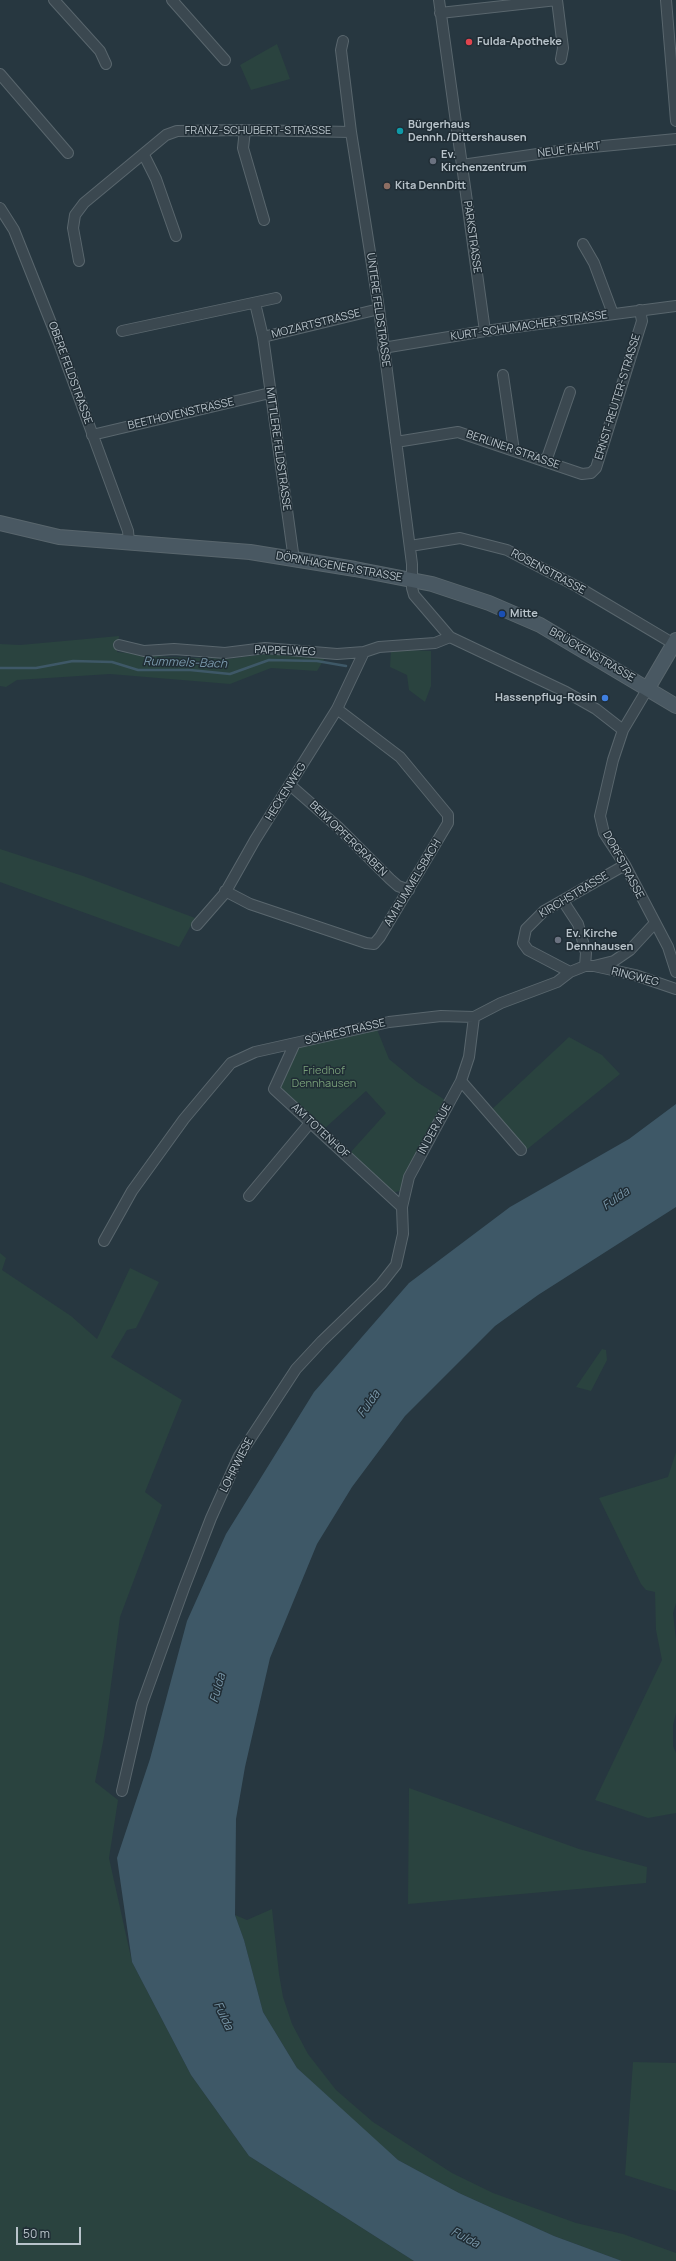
<!DOCTYPE html>
<meta charset="utf-8">
<style>
body{margin:0}
#map{position:relative;width:676px;height:2261px;overflow:hidden;background:#273740;font-family:Manrope,sans-serif}
canvas{display:block}
.scale{position:absolute;left:16px;top:2227px;width:65px;height:18px;box-sizing:border-box;border:2px solid #b8c3ca;border-top:0;padding-left:5px;font-size:12px;line-height:14px;white-space:nowrap;color:#b8c3ca;-webkit-text-stroke:3px #202d35;paint-order:stroke}
</style>
<div id="map">
<canvas width="676" height="2261"></canvas>
<div class="scale">50 m</div>
</div>
<script>
const g = document.querySelector('canvas').getContext('2d');
g.lineJoin = 'round';
function fillPath(path, color) {
  g.fillStyle = color;
  g.fill(path, 'evenodd');
}
function shape(rows) {
  const path = new Path2D();
  for (const r of rows) {
    path.moveTo(r[0], r[1]);
    for (let i = 2; i < r.length; i += 2) path.lineTo(r[i], r[i + 1]);
  }
  return path;
}
function stroke(path, color, width, dash) {
  g.strokeStyle = color;
  g.lineWidth = width;
  g.lineCap = dash ? 'butt' : 'round';
  g.setLineDash(dash || []);
  g.stroke(path);
}
function write(font, color, halo, rows, align = 'center') {
  g.font = font + ' Manrope,sans-serif';
  g.lineWidth = 3;
  g.setLineDash([]);
  g.textBaseline = 'middle';
  g.strokeStyle = halo;
  g.fillStyle = color;
  for (const [text, x, y, turn = 0] of rows) {
    g.save();
    g.translate(x, y);
    g.rotate((+turn || 0) * Math.PI / 180);
    g.textAlign = isNaN(turn) ? turn : align;
    if (halo) g.strokeText(text, 0, 0);
    g.fillText(text, 0, 0);
    g.restore();
  }
}
fillPath(shape([
 [277,44,290,79,251,90,240,65],
 [119,636,117,652,167,657,229,659,265,654,325,658,317,671,271,668,230,684,110,674,17,680,6,687,0,686,0,644,20,645],
 [391,649,431,651,431,686,425,702,409,690,407,675,390,667],
 [0,849,83,876,195,918,179,947,0,882],
 [376,1027,389,1059,417,1082,445,1100,400,1191,392,1193,349,1154,386,1113,366,1091,324,1129,278,1086,296,1045],
 [569,1037,602,1055,620,1074,525,1151,490,1111],
 [0,1253,6,1258,2,1270,71,1316,97,1339,130,1268,159,1282,136,1328,127,1330,111,1357,182,1400,145,1492,162,1505,120,1617,104,1737,95,1782,118,1800,109,1858,132,1962,191,2075,249,2156,414,2261,0,2261],
 [602,1349,606,1350,607,1360,591,1391,576,1387],
 [676,1452,676,1603,673,1613,676,1640,676,1713,673,1725,673,1746,676,1753,676,1813,648,1818,595,1800,662,1660,656,1630,655,1592,646,1590,641,1584,599,1498,668,1477],
 [409,1788,579,1849,647,1867,646,1883,408,1904],
 [272,1909,279,1974,283,1997,292,2024,308,2054,336,2090,373,2122,452,2173,493,2193,576,2223,623,2234,676,2253,676,2261,622,2261,554,2236,459,2193,398,2160,364,2131,297,2068,263,2012,244,1940,235,1915,247,1920],
 [633,2062,676,2063,676,2191,625,2175]
]), '#2a433f');
fillPath(shape([
 [676,1104,676,1207,538,1295,495,1326,405,1416,352,1487,317,1544,270,1658,245,1767,236,1819,235,1915,244,1940,263,2012,297,2068,398,2160,459,2193,554,2236,622,2261,414,2261,249,2156,191,2075,132,1962,117,1858,150,1759,187,1621,226,1534,314,1392,409,1283,510,1207,629,1139]
]), '#3e5867');
stroke(shape([
 [0,668,36,668,73,661,112,662,138,670,190,670,230,674,269,660,317,661,346,666]
]), '#3e5867', 2.5);
const street = shape([
 [54,0,100,51,106,64],
 [172,0,225,60],
 [439,0,485,331],
 [666,0,676,121],
 [440,13,557,0,563,48,561,59],
 [343,41,341,50,351,132,379,309,412,564,412,588,414,595,450,637,566,692,596,709,623,730],
 [0,74,68,153],
 [245,130,243,148,264,220],
 [144,155,156,179,176,236],
 [462,165,572,149,676,139],
 [0,208,14,230,59,343,128,531,129,542],
 [583,244,594,263,613,314],
 [79,261,73,228,75,215,84,203,166,135,177,131,245,130,351,132],
 [255,303,263,337,294,560],
 [122,331,276,298],
 [263,337,379,309],
 [383,348,485,331,676,306],
 [503,375,514,451],
 [92,435,270,393],
 [396,442,458,432,582,474,591,473,596,468,642,321,640,310],
 [546,461,570,392],
 [410,546,460,538,507,550,578,587,674,644],
 [119,645,144,651,174,649,225,653,265,648,337,654,364,652,379,647,435,643,450,637],
 [648,688,623,730,613,760,600,816,604,833,625,865,668,947,676,972],
 [290,785,338,827,390,879,398,886,409,890],
 [225,891,250,904,366,943,374,944,380,937,448,823,448,815,400,757,337,709],
 [563,901,578,924,586,953,585,966],
 [197,925,225,893,255,840,337,709,364,652],
 [594,966,635,975,676,989],
 [570,972,528,950,523,943,526,929,544,911,625,865],
 [474,1017,469,1057,461,1081,521,1150],
 [295,1043,274,1089,402,1207],
 [249,1196,310,1123],
 [104,1241,132,1191,184,1119,231,1063,255,1052,389,1022,441,1016,474,1017,501,1003,557,982,570,972,585,966,594,966,614,961,630,950,654,924],
 [122,1791,142,1704,184,1588,211,1518,239,1456,296,1369,322,1341,381,1284,396,1265,403,1234,402,1207,409,1177,461,1081]
]);
const secondary = shape([
 [0,523,59,537,250,552,355,569,432,584,489,603,540,625,676,706],
 [648,688,676,640]
]);
stroke(street, '#59666d', 12);
stroke(secondary, '#59666d', 16);
stroke(street, '#3b4850', 10);
stroke(secondary, '#495862', 14);
for (const [x, y, r, color] of [
 [469,42,4,"#e0444e"],
 [400,131,4,"#0f9aa8"],
 [433,161,4,"#6b7280"],
 [387,186,4,"#8d6e63"],
 [502,614,4,"#1a4fb4"],
 [605,698,4,"#3f7fe0"],
 [558,940,4,"#6b7280"]
]) {
  const dot = new Path2D();
  dot.arc(x, y, r, 0, 2 * Math.PI);
  g.fillStyle = color;
  g.fill(dot);
  stroke(dot, '#202d35', 1.5);
}
write('bold 11px', '#b8c3ca', '#202d35', [
 ["Fulda-Apotheke",477,42],
 ["Bürgerhaus",408,125],
 ["Dennh./Dittershausen",408,138],
 ["Ev.",441,155],
 ["Kirchenzentrum",441,168],
 ["Kita DennDitt",395,186],
 ["Mitte",510,614],
 ["Hassenpflug-Rosin",597,698,"right"],
 ["Ev. Kirche",566,934],
 ["Dennhausen",566,947]
], 'left');
write('11px', '#b8c3ca', '#202d35', [
 ["FRANZ-SCHUBERT-STRASSE",258,131],
 ["NEUE FAHRT",569,150,-7],
 ["PARKSTRASSE",472,237,82],
 ["UNTERE FELDSTRASSE",378,310,82],
 ["MOZARTSTRASSE",316,324,-14],
 ["KURT-SCHUMACHER-STRASSE",529,326,-8],
 ["OBERE FELDSTRASSE",70,373,70],
 ["ERNST-REUTER-STRASSE",618,397,-73],
 ["BEETHOVENSTRASSE",181,414,-13],
 ["MITTLERE FELDSTRASSE",278,449,82],
 ["BERLINER STRASSE",513,450,19],
 ["DÖRNHAGENER STRASSE",339,567,10],
 ["ROSENSTRASSE",548,572,28],
 ["PAPPELWEG",285,651,2],
 ["BRÜCKENSTRASSE",592,655,30],
 ["HECKENWEG",286,792,-58],
 ["BEIM OPFERGRABEN",348,839,44],
 ["DORFSTRASSE",623,865,62],
 ["AM RUMMELSBACH",413,883,-59],
 ["KIRCHSTRASSE",574,895,-31],
 ["RINGWEG",635,977,14],
 ["SÖHRESTRASSE",345,1032,-13],
 ["IN DER AUE",435,1129,-61],
 ["AM TOTENHOF",320,1131,43],
 ["LOHRWIESE",237,1465,-63]
]);
write('11px', '#779e78', '#202d35', [
 ["Friedhof",324,1071],
 ["Dennhausen",324,1084]
]);
write('italic 12px', '#7a99ab', '#202d35', [
 ["Rummels-Bach",185,663,2],
 ["Fulda",616,1199,-35],
 ["Fulda",369,1404,-55],
 ["Fulda",218,1688,-74],
 ["Fulda",223,2016,65],
 ["Fulda",465,2238,28]
]);
</script>
